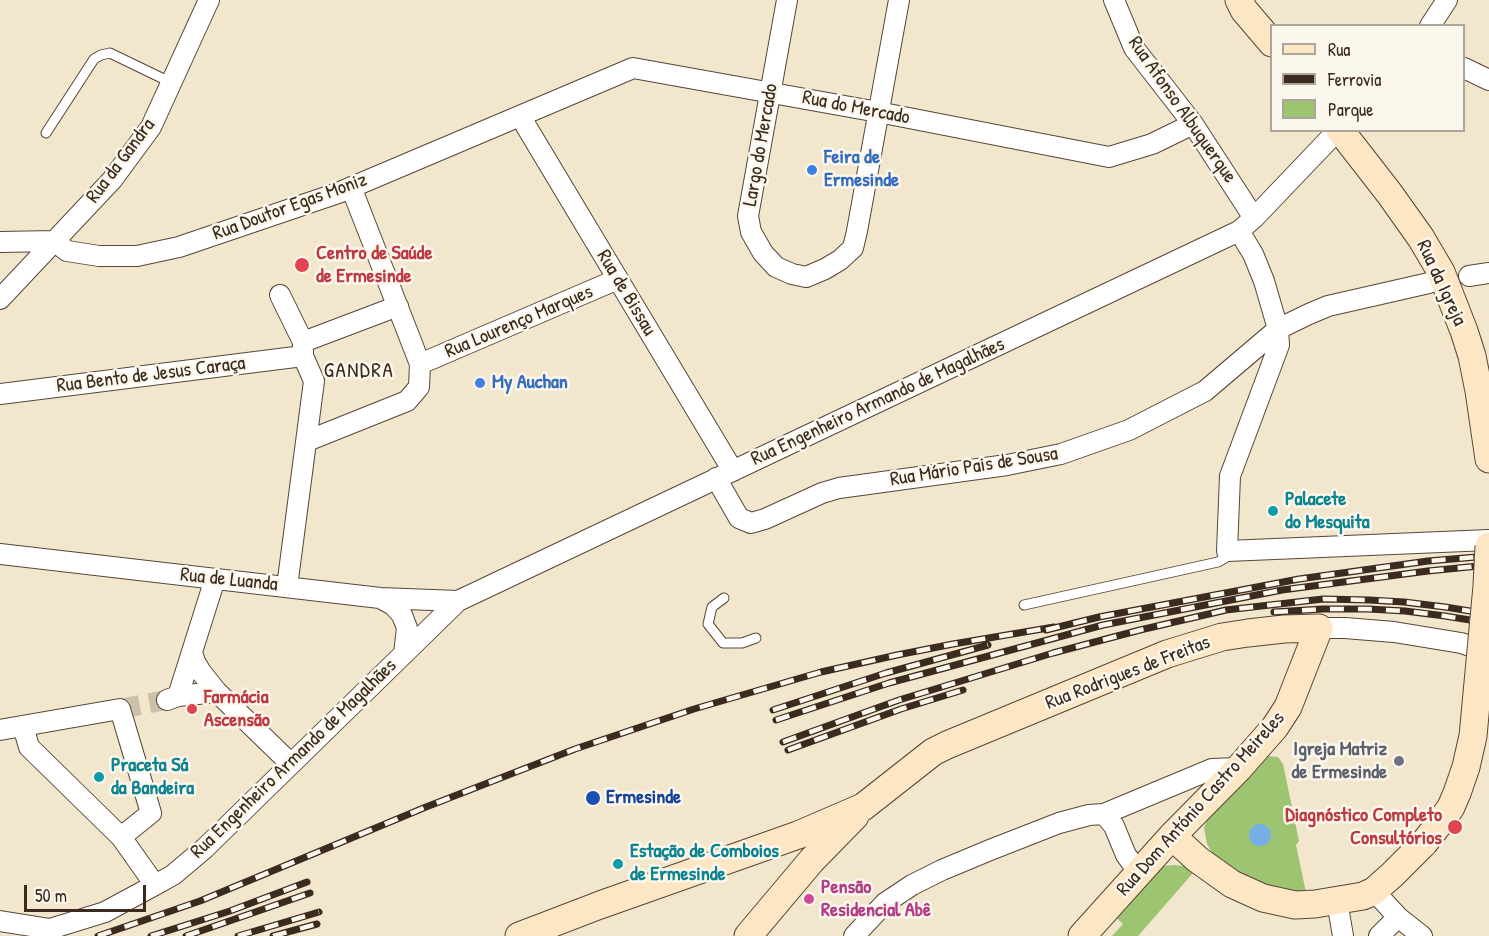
<!DOCTYPE html>
<meta charset="utf-8">
<style>
body{margin:0}
#map{position:relative;width:1489px;height:936px;overflow:hidden;background:#f2e6cd;font-family:"Patrick Hand",sans-serif}
canvas{display:block}
.legend{position:absolute;left:1270px;top:24px;width:195px;height:108px;box-sizing:border-box;background:#fbf7ec;border:2px solid #aea59a;margin:0;padding:8px 10px;list-style:none;font-size:18px;color:#3b2a1e}
.legend li{display:flex;align-items:center;gap:12px;height:30px}
.legend b{width:30px;border:2px solid #aea59a}
.scale{position:absolute;left:24px;top:885px;width:122px;height:27px;box-sizing:border-box;border:3px solid #3b2a1e;border-top:0;padding-left:8px;font-size:18px;line-height:21px;white-space:nowrap;color:#3b2a1e;-webkit-text-stroke:4px #fbf7ec;paint-order:stroke}
</style>
<div id="map">
<canvas width="1489" height="936"></canvas>
<ul class="legend">
<li><b style="height:8px;background:#fce6c4"></b>Rua</li>
<li><b style="height:8px;background:#3b2a1e"></b>Ferrovia</li>
<li><b style="height:16px;background:#9dc571"></b>Parque</li>
</ul>
<div class="scale">50 m</div>
</div>
<script>
const g = document.querySelector('canvas').getContext('2d');
g.lineJoin = 'round';
function fillPath(path, color) {
  g.fillStyle = color;
  g.fill(path, 'evenodd');
}
function shape(rows) {
  const path = new Path2D();
  for (const r of rows) {
    if (r.length === 3) {
      path.moveTo(r[0] + r[2], r[1]);
      path.arc(r[0], r[1], r[2], 0, 2 * Math.PI);
      continue;
    }
    path.moveTo(r[0], r[1]);
    for (let i = 2; i < r.length; i += 2) path.lineTo(r[i], r[i + 1]);
  }
  return path;
}
function stroke(path, color, width, dash) {
  g.strokeStyle = color;
  g.lineWidth = width;
  g.lineCap = dash ? 'butt' : 'round';
  g.setLineDash(dash || []);
  g.stroke(path);
}
function write(font, color, halo, rows, align = 'center') {
  g.font = font + ' "Patrick Hand",sans-serif';
  g.lineWidth = 5;
  g.setLineDash([]);
  g.textBaseline = 'middle';
  g.strokeStyle = halo;
  g.fillStyle = color;
  for (const [text, x, y, turn = 0] of rows) {
    g.save();
    g.translate(x, y);
    g.rotate((+turn || 0) * Math.PI / 180);
    g.textAlign = isNaN(turn) ? turn : align;
    if (halo) g.strokeText(text, 0, 0);
    g.fillText(text, 0, 0);
    g.restore();
  }
}
fillPath(shape([
 [1267,756,1278,757,1283,764,1299,841,1296,845,1307,897,1239,878,1213,854,1207,844,1204,828,1209,814],
 [1174,865,1184,866,1193,873,1138,936,1112,936,1123,924,1113,915,1163,866]
]), '#9dc571');
fillPath(shape([
 [1260,835,11]
]), '#75afe6');
stroke(shape([
 [120,709,166,700]
]), '#cdc0aa', 20, [20, 10]);
const service = shape([
 [46,133,94,59,101,55,110,53,172,83],
 [724,598,712,607,708,624,723,643,742,643,756,638],
 [1024,605,1218,562,1225,558,1227,551]
]);
const minor = shape([
 [787,0,748,216,751,232,763,253,776,267,792,274,806,277,825,269,840,260,853,248,857,231,899,0],
 [1114,0,1134,48,1193,124,1254,218],
 [1430,26,1447,0],
 [1464,68,1489,80],
 [520,116,733,471],
 [1239,231,1253,254,1264,281,1278,329,1279,345,1230,476,1227,551,1489,540],
 [0,242,54,241,67,251,99,256,137,256,179,247,338,193,633,68,878,112,1109,157,1152,144,1193,124],
 [1469,276,1489,273],
 [280,295,303,342,303,356,314,381,287,587],
 [0,299,112,180,151,127,209,0],
 [303,342,398,306],
 [420,364,618,279],
 [0,394,303,356],
 [307,441,407,401,419,387,420,364,351,187],
 [716,478,739,518,751,523,765,519,822,493,839,488,1007,465,1061,454,1129,430,1205,391,1278,329,1309,314,1328,306,1429,283],
 [0,554,380,598,458,601],
 [380,598,393,605,402,615,407,628,404,654],
 [1319,628,1345,628,1394,632,1461,643,1489,652],
 [192,652,195,662,201,672,217,692,291,764],
 [178,696,215,579],
 [167,700,178,696,217,692],
 [23,726,29,747,121,837,155,885],
 [0,730,120,709,151,813,121,837],
 [1104,814,1212,769,1239,768],
 [1374,891,1398,917,1422,936],
 [1337,901,1343,936],
 [0,921,50,929,105,912,155,885,173,875,205,848,458,601,1239,231,1254,218,1338,130],
 [854,936,885,903,912,885,942,870,990,850,1059,823,1089,815,1104,814,1114,826,1126,855,1139,873],
 [1379,936,1398,917]
]);
const secondary = shape([
 [1239,0,1244,10,1272,43],
 [1340,130,1389,193,1421,238,1441,272,1464,331,1472,356,1479,391,1489,459],
 [1172,836,1197,859,1232,884,1263,898,1295,905,1315,904,1363,896,1374,891,1393,874,1424,843],
 [519,936,600,905,798,835,863,807,933,752,947,745,1167,654,1222,637,1248,633,1284,629,1319,628,1288,707,1275,727,1239,768,1172,836,1082,936],
 [748,936,812,860,855,816]
]);
stroke(service, '#564638', 11);
stroke(minor, '#564638', 22);
stroke(secondary, '#564638', 29);
stroke(service, '#fff', 9);
stroke(minor, '#fff', 20);
stroke(secondary, '#fce6c4', 27);
const rail = shape([
 [1274,612,1323,609,1368,609,1405,611,1445,616,1489,623],
 [1046,630,1099,617,1299,579,1428,561,1489,556],
 [773,710,886,673,988,645],
 [776,720,889,683,1103,625,1282,590,1428,571,1489,565],
 [783,742,899,700,1053,653,1140,630,1226,610,1323,599,1369,600,1404,602,1445,607,1489,614],
 [788,750,901,709,963,690],
 [98,936,200,901,426,807,575,749,694,709,821,672,897,655,953,644,1054,627],
 [151,936,230,911,307,882],
 [186,936,310,893],
 [238,936,319,912],
 [273,936,317,924]
]);
stroke(rail, '#3b2a1e', 7);
stroke(rail, '#fbf7ec', 4.5, [14]);
const secondaryBridge = shape([
 [1424,843,1442,820,1451,807,1457,793,1466,767,1473,736,1487,586,1489,546]
]);
stroke(secondaryBridge, '#564638', 29, []);
stroke(secondaryBridge, '#fce6c4', 27);
for (const [x, y, r, color] of [
 [812,170,6,"#3f7fe0"],
 [302,265,8,"#e0444e"],
 [480,383,6,"#3f7fe0"],
 [1273,511,6,"#0f9aa8"],
 [192,709,6,"#e0444e"],
 [1399,761,6,"#6b7280"],
 [99,777,6,"#0f9aa8"],
 [593,798,8,"#1a4fb4"],
 [1455,827,8,"#e0444e"],
 [618,864,6,"#0f9aa8"],
 [809,899,6,"#d1479c"]
]) {
  const dot = new Path2D();
  dot.arc(x, y, r, 0, 2 * Math.PI);
  g.fillStyle = color;
  g.fill(dot);
  stroke(dot, '#fbf7ec', 2);
}
write('20px', '#3b2a1e', '#fbf7ec', [
 ["Rua do Mercado",856,108,11],
 ["Rua Afonso Albuquerque",1182,110,55],
 ["Largo do Mercado",761,145,-80],
 ["Rua da Gandra",121,161,-53],
 ["Rua Doutor Egas Moniz",290,207,-20],
 ["Rua da Igreja",1441,283,65],
 ["Rua de Bissau",626,293,59],
 ["Rua Lourenço Marques",519,322,-23],
 ["Rua Bento de Jesus Caraça",151,375,-7],
 ["Rua Engenheiro Armando de Magalhães",878,402,-25],
 ["Rua Mário Pais de Sousa",974,467,-9],
 ["Rua de Luanda",229,580,6],
 ["Rua Rodrigues de Freitas",1128,673,-21],
 ["Rua Engenheiro Armando de Magalhães",294,759,-44],
 ["Rua Dom António Castro Meireles",1201,804,-48]
]);
write('bold 20px', '#366cbe', '#fbf7ec', [
 ["Feira de",824,158],
 ["Ermesinde",824,181],
 ["My Auchan",492,383]
], 'left');
write('bold 20px', '#be3a42', '#fbf7ec', [
 ["Centro de Saúde",316,254],
 ["de Ermesinde",316,277],
 ["Farmácia",204,698],
 ["Ascensão",204,721],
 ["Diagnóstico Completo",1442,816,"right"],
 ["Consultórios",1442,839,"right"]
], 'left');
write('bold 20px', '#0d838f', '#fbf7ec', [
 ["Palacete",1285,500],
 ["do Mesquita",1285,523],
 ["Praceta Sá",111,766],
 ["da Bandeira",111,789],
 ["Estação de Comboios",630,852],
 ["de Ermesinde",630,875]
], 'left');
write('bold 20px', '#5b616d', '#fbf7ec', [
 ["Igreja Matriz",1387,750],
 ["de Ermesinde",1387,773]
], 'right');
write('bold 20px', '#164399', '#fbf7ec', [
 ["Ermesinde",606,798]
], 'left');
write('bold 20px', '#b23c85', '#fbf7ec', [
 ["Pensão",821,888],
 ["Residencial Abê",821,911]
], 'left');
g.letterSpacing = '1.5px';
write('21px', '#3b2a1e', '#fbf7ec', [
 ["GANDRA",359,371]
]);
g.letterSpacing = '0px';
</script>
